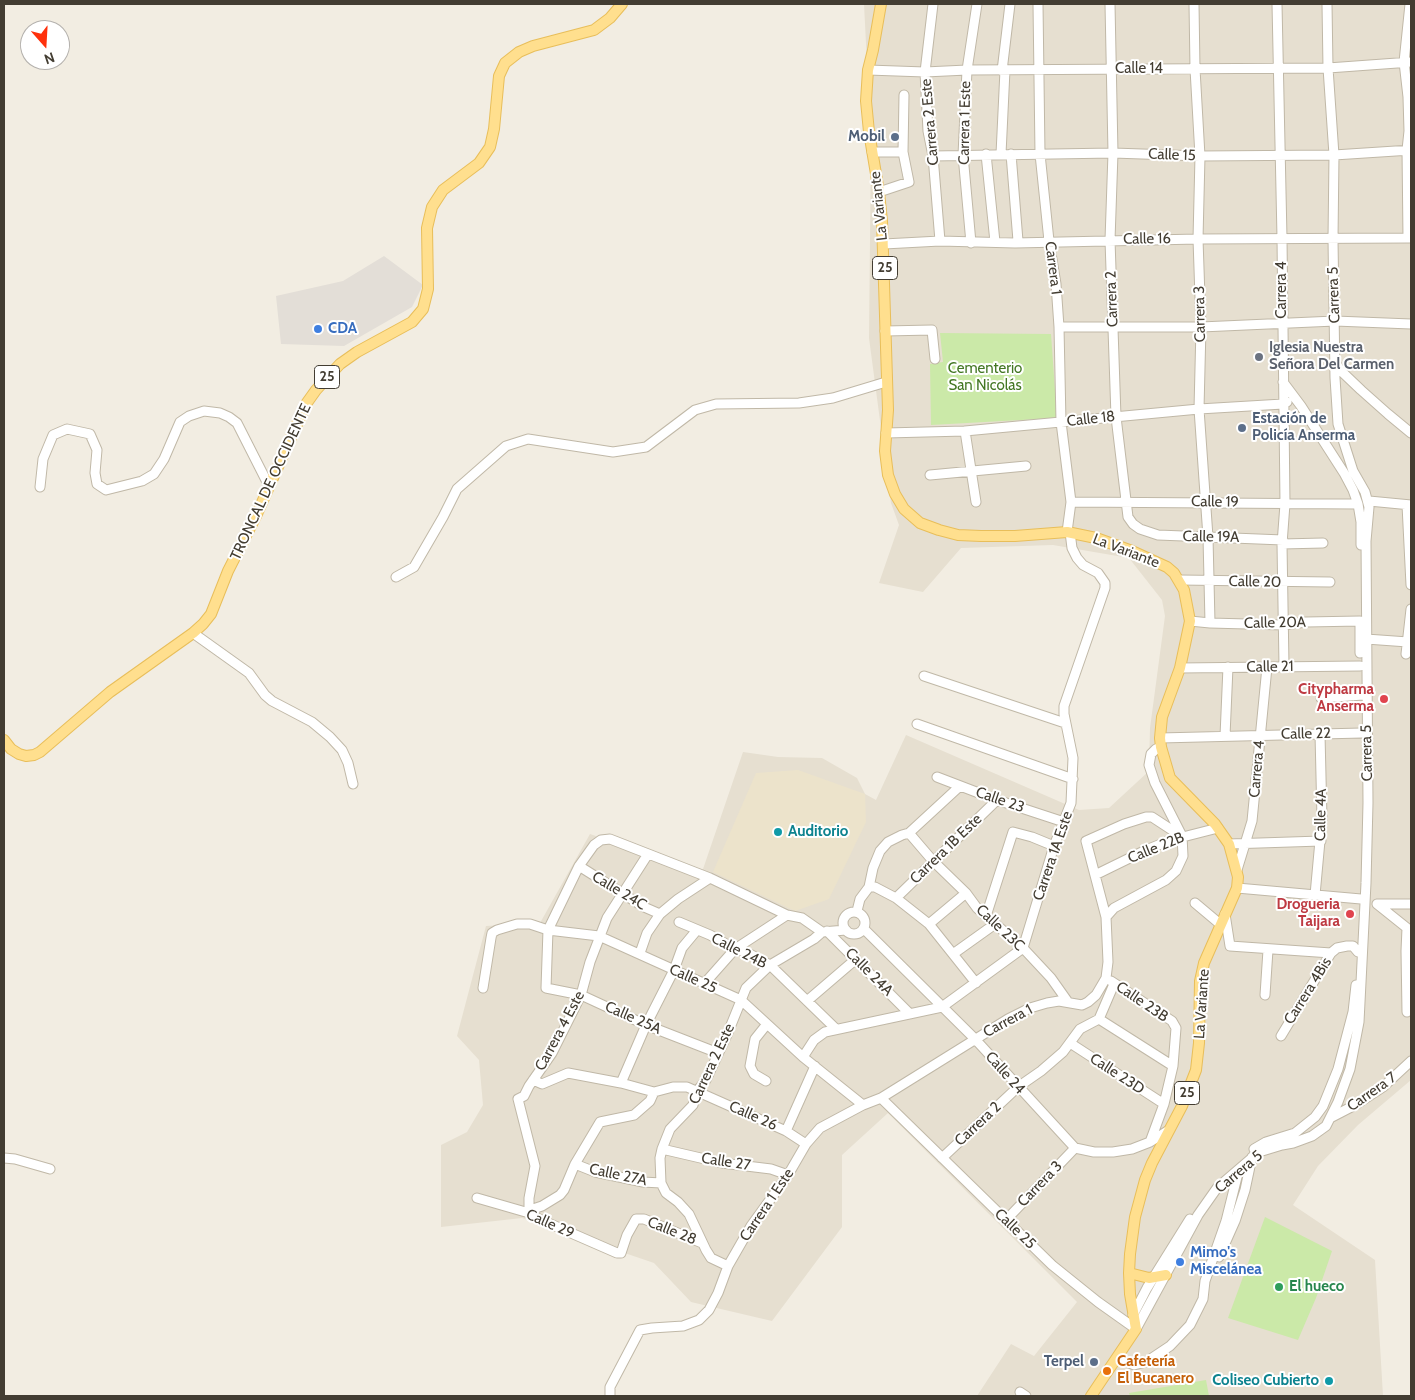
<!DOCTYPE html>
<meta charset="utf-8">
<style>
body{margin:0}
#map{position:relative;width:1415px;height:1400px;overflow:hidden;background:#f2ede2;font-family:Cabin,sans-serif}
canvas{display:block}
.frame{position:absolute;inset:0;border:5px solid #433d32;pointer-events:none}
.north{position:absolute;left:20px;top:20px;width:50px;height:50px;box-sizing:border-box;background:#fff;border:1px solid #b4b1ad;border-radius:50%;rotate:161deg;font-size:14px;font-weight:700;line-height:20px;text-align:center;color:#433d32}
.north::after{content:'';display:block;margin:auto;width:18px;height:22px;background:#ff310c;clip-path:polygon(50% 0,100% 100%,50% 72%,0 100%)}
</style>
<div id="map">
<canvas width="1415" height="1400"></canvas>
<div class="frame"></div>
<div class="north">N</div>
</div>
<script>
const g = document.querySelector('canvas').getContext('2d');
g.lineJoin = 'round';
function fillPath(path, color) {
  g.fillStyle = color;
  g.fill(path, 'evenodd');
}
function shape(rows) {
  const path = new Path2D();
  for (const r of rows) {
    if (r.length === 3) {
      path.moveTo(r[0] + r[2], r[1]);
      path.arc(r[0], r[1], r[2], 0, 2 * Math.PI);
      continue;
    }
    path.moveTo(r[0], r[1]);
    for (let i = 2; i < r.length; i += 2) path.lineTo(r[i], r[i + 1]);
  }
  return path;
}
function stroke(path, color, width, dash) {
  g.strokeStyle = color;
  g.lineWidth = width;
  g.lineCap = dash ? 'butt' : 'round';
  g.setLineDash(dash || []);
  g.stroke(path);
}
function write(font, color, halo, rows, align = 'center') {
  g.font = font + ' Cabin,sans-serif';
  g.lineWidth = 4;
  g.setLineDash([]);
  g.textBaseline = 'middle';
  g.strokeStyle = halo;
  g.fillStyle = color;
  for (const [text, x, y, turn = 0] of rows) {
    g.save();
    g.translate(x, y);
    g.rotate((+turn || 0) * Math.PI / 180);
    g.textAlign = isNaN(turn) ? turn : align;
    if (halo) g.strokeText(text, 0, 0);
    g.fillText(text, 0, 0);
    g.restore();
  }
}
fillPath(shape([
 [864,4,1411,4,1411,1080,1358,1125,1318,1166,1293,1205,1375,1260,1383,1396,977,1396,1011,1344,1034,1356,1077,1302,888,1113,842,1155,842,1227,772,1321,691,1302,654,1263,522,1218,441,1227,441,1145,467,1132,483,1105,479,1060,457,1036,486,926,540,923,590,834,702,872,743,752,778,757,822,758,857,778,865,794,876,800,906,735,1079,810,1109,808,1149,771,1150,728,1165,616,1162,600,1129,558,1053,545,961,548,923,592,879,583,899,525,891,503,869,338,871,142]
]), '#e6dfd0');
fillPath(shape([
 [384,256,423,285,412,307,344,346,281,344,276,296,343,281]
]), '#e3ded7');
fillPath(shape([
 [798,770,865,794,866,822,829,899,795,911,713,872,756,773]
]), '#ece3cb');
fillPath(shape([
 [940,333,1051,334,1057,418,931,425,930,364,943,362],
 [1265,1217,1332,1251,1316,1298,1298,1340,1228,1318],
 [1206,1380,1209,1396,1130,1396,1129,1393]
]), '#cbe9a8');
const minor = shape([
 [933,4,925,72,928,131,933,156,940,241],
 [1038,4,1040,154,1049,241,1056,284,1059,327,1061,422,1071,502,1067,532],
 [1110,4,1113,153,1110,240,1116,417,1128,517,1133,524,1140,529,1158,535,1283,540],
 [1194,4,1195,69,1200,156,1198,239,1201,327,1199,409,1208,537,1210,623],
 [1277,4,1282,238,1285,504,1282,544,1284,666],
 [868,70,925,72,967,70,1328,68,1411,62],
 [1002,71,1010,4],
 [872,152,903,152,909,182,879,192],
 [903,152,904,95],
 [986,154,995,242],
 [1001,154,1005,70],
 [1011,154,1018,241],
 [933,156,1113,153,1200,156,1334,155,1411,150],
 [1408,238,1407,150,1409,131,1408,97,1404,62,1410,4],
 [971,243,963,155,967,70,977,4],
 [884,244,940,241,1015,243,1198,239,1411,238],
 [1059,327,1201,327,1335,321,1411,324],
 [885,331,932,330,935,359],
 [1335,362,1340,370,1361,390,1388,414,1411,433],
 [1283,382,1301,406,1344,473,1353,490,1358,504,1361,522,1361,545],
 [965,431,976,502],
 [886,433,965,431,1199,409,1283,404,1287,402],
 [930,475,1026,466],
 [40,487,43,459,53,435,67,429,90,434,97,450,95,473,97,484,106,490,142,481,154,474,164,459,180,422,189,416,204,411,220,413,229,417,237,423,269,486],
 [1369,501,1411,505],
 [1071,502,1358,504],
 [1407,505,1411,585],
 [1282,544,1323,543],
 [396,577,414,567,443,517,457,489,506,446,528,439,613,452,646,447,695,410,716,404,799,403,833,398,886,382],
 [1180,580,1330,582],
 [1190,621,1210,623,1284,625,1306,622,1360,621],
 [193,633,249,673,265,695,272,701,312,722,330,737,342,750,348,763,353,784],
 [1366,639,1408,642],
 [1360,653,1360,621],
 [1406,654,1411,609],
 [1180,668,1360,666],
 [924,676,1065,723],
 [1321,698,1363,695],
 [917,724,1073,779],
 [1225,736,1228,667],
 [1160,738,1362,733],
 [937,777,997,800,1064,822],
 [909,833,933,861,966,893,977,908,1023,948,1051,978,1068,1002],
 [1229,844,1321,841],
 [579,866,644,907,660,914],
 [1237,870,1252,821,1267,667],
 [1095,875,1146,850,1171,840,1218,828],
 [869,887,875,887,896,898,929,924,976,983],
 [1237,888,1361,899],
 [1315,895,1322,819,1320,734],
 [896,898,997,800],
 [1195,903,1220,924],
 [1377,904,1407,928,1406,951,1407,1012,1411,996],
 [1377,904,1411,904],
 [857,911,860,899,869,887,873,868,880,851,888,842,902,835,909,833,960,786],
 [854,923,11],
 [1225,914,1230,946,1331,953],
 [986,916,1013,832,1032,837,1054,846],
 [1106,917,1086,841,1124,824,1146,817,1152,817,1181,836],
 [679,922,710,935,735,949,748,953,770,965,836,1029],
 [929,924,966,893],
 [864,929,975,1039,1075,1148,1094,1152,1113,1152,1132,1149,1150,1142,1169,1130],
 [827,931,910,1014],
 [640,953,647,933,660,914,678,899,710,878],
 [953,954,995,924],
 [1111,981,1172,1021,1176,1028,1173,1066,1164,1104,1150,1142],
 [704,984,735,949,787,915],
 [483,988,491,938,492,933,497,930,517,924,530,924,548,930,599,936,741,1000,803,1057,863,1105],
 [1265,995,1268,950],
 [807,1001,856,959],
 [1099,1019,1173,1066],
 [1281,1036,1331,953,1337,948,1347,946,1353,946,1358,952],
 [1070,1043,1164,1104],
 [718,1053,646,1025,581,995,546,988,548,930,579,866,594,845,601,840,610,839,710,878,787,915,802,918,822,932,846,930],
 [803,1057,814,1040,825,1032,942,1007,1023,948,1054,846,1071,803,1073,758,1064,714,1064,706,1105,588,1105,583,1098,573,1083,565,1077,558,1072,548,1070,532],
 [533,1080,542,1084,568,1073,621,1083,654,1092],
 [766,1081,754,1074,750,1066,755,1039,767,1024],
 [621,1083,646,1025,674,970,682,948,697,930],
 [654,1092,673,1087,687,1087,786,1131,806,1144],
 [881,1098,1052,1265,1098,1302,1136,1329,1198,1215,1217,1188,1259,1152,1282,1145,1293,1143,1312,1136,1326,1126,1338,1102,1350,1069,1359,1022,1366,883,1368,803,1366,541,1369,507,1365,492,1353,471,1338,424,1335,378,1333,239,1334,155,1328,68,1327,4],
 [1330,1118,1357,1104,1383,1087,1411,1061],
 [786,1131,815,1066],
 [662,1149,722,1163,771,1169,788,1175],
 [1254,1149,1266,1142,1295,1133,1315,1117,1323,1106,1338,1069,1353,1012,1356,985],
 [4,1158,15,1159,50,1169],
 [942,1158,1018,1087,1041,1071,1063,1052,1080,1029,1099,1019,1114,984],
 [575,1164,595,1172,643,1182,661,1183],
 [477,1198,529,1213,539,1219,617,1253,621,1253,627,1235,636,1219,644,1219,702,1243],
 [530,1210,542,1206,560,1195,564,1190,575,1164,600,1122,634,1115,650,1101,654,1092],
 [529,1213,529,1198,535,1166,518,1099,524,1096,529,1086,552,1053,581,995,590,962,607,918,648,854],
 [1006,1220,1075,1148],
 [1219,1257,1235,1221,1245,1190,1252,1157],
 [728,1266,711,1258,706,1250,689,1214,678,1202,666,1193,661,1183,660,1158,662,1149,670,1129,693,1105,697,1091,706,1080,727,1035,746,988,770,965,814,939,822,932],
 [1133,1315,1147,1288,1190,1219],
 [1118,1358,1134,1365,1146,1362,1170,1346,1190,1325,1203,1299,1205,1281,1226,1221,1239,1169],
 [1020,1392,1026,1396],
 [610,1396,610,1387,640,1330,652,1328,683,1326,699,1320,709,1310,718,1293,728,1266,751,1226,788,1175,806,1144,820,1128,863,1105,881,1098,1008,1019,1030,1008,1047,1003,1059,1001,1082,1005,1088,1002,1096,995,1106,978,1108,962,1106,917,1114,908,1166,880,1176,871,1183,856,1182,836,1155,783,1149,765,1151,754,1156,749,1161,747]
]);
const major = shape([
 [881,4,873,50,868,70,866,101,869,132,879,192,882,221,888,410,885,451,888,475,895,494,904,509,920,523,939,530,958,535,981,536,1015,536,1067,532,1096,538,1132,551,1167,567,1174,573,1184,590,1190,621,1180,668,1162,717,1160,738,1161,747,1170,778,1215,824,1229,844,1238,877,1237,888,1204,963,1200,981,1199,1043,1196,1070,1182,1106,1152,1163,1145,1180,1135,1217,1130,1254,1129,1273,1130,1294,1136,1329,1091,1396],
 [4,740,11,749,19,754,26,756,34,755,40,752,110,692,193,633,203,624,211,614,228,571,256,516,306,404,316,390,340,364,357,352,412,322,423,309,428,289,427,228,432,207,443,190,479,163,490,147,494,129,499,76,505,63,519,52,533,46,594,30,610,18,622,4],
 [1129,1273,1149,1278,1166,1275]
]);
stroke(minor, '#c0b8a7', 11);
stroke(major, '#e8be5a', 12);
stroke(minor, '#fff', 9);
stroke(major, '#ffdf8e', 10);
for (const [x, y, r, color] of [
 [895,137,5,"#5c6f8a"],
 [318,329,5,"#3f7fe0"],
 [1259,357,5,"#6b7280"],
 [1242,428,5,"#5c6f8a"],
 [1384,699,5,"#e0444e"],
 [778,832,5,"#0f9aa8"],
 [1350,914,5,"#e0444e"],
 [1180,1262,5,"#3f7fe0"],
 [1279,1287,5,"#2e9e5b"],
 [1094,1362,5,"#5c6f8a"],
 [1107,1371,5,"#e8710a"],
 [1329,1381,5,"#0f9aa8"]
]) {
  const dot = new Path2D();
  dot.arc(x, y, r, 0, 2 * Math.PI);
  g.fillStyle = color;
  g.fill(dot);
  stroke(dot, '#fff', 2);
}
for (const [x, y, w] of [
 [885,268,25],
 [327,377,25],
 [1187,1093,25]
]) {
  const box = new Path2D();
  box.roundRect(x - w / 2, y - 11.5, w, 23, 4);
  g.fillStyle = '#fff';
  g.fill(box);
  stroke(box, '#433d32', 1);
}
write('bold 14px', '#433d32', null, [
 ["25",885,268],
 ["25",327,377],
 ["25",1187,1093]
]);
write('15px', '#433d32', '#fff', [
 ["Calle 14",1139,69],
 ["Carrera 2 Este",930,122,-95],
 ["Carrera 1 Este",965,123,-89],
 ["Calle 15",1172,155,2],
 ["La Variante",879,206,-96],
 ["Calle 16",1147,239,-1],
 ["Carrera 1",1053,268,83],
 ["Carrera 4",1282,290,-90],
 ["Carrera 5",1334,295,-92],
 ["Carrera 2",1112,299,-92],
 ["Carrera 3",1200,314,-91],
 ["Calle 18",1091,419,-6],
 ["TRONCAL DE OCCIDENTE",271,482,-65],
 ["Calle 19",1215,502,1],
 ["Calle 19A",1211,537,1],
 ["La Variante",1126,551,21],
 ["Calle 20",1255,582,1],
 ["Calle 20A",1275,623,-1],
 ["Calle 21",1270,667,-1],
 ["Calle 22",1306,734,-1],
 ["Carrera 5",1367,753,-91],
 ["Carrera 4",1257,769,-85],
 ["Calle 23",1000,800,19],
 ["Calle 4A",1321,815,-89],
 ["Calle 22B",1156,848,-22],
 ["Carrera 1B Este",946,849,-44],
 ["Carrera 1A Este",1053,856,-71],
 ["Calle 24C",619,891,31],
 ["Calle 23C",1000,928,43],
 ["Calle 24B",739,951,27],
 ["Calle 24A",869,972,45],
 ["Calle 25",693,979,24],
 ["Carrera 4Bis",1308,991,-58],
 ["Calle 23B",1142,1002,34],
 ["La Variante",1202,1004,-86],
 ["Calle 25A",633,1018,24],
 ["Carrera 1",1008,1021,-28],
 ["Carrera 4 Este",560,1031,-62],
 ["Carrera 2 Este",712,1064,-65],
 ["Calle 24",1005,1073,48],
 ["Calle 23D",1117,1074,33],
 ["Carrera 7",1372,1092,-35],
 ["Calle 26",753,1116,24],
 ["Carrera 2",978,1124,-43],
 ["Calle 27",726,1162,9],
 ["Carrera 5",1239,1172,-40],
 ["Calle 27A",618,1175,12],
 ["Carrera 3",1040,1184,-46],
 ["Carrera 1 Este",767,1205,-56],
 ["Calle 29",550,1224,24],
 ["Calle 25",1015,1229,44],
 ["Calle 28",672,1231,22]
]);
write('bold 15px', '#4e5e75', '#fff', [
 ["Mobil",885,137],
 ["Estación de",1252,419,"left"],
 ["Policía Anserma",1252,436,"left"],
 ["Terpel",1084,1362]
], 'right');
write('bold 15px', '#366cbe', '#fff', [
 ["CDA",328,329],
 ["Mimo's",1190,1253],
 ["Miscelánea",1190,1270]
], 'left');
write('bold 15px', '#5b616d', '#fff', [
 ["Iglesia Nuestra",1269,348],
 ["Señora Del Carmen",1269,365]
], 'left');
write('15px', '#437724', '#fff', [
 ["Cementerio",985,369],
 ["San Nicolás",985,386]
]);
write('bold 15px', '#be3a42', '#fff', [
 ["Citypharma",1374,690],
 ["Anserma",1374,707],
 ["Drogueria",1340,905],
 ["Taijara",1340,922]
], 'right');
write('bold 15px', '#0d838f', '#fff', [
 ["Auditorio",788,832],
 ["Coliseo Cubierto",1319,1381,"right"]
], 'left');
write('bold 15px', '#27864d', '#fff', [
 ["El hueco",1289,1287]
], 'left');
write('bold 15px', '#c56008', '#fff', [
 ["Cafetería",1117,1362],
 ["El Bucanero",1117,1379]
], 'left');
</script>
